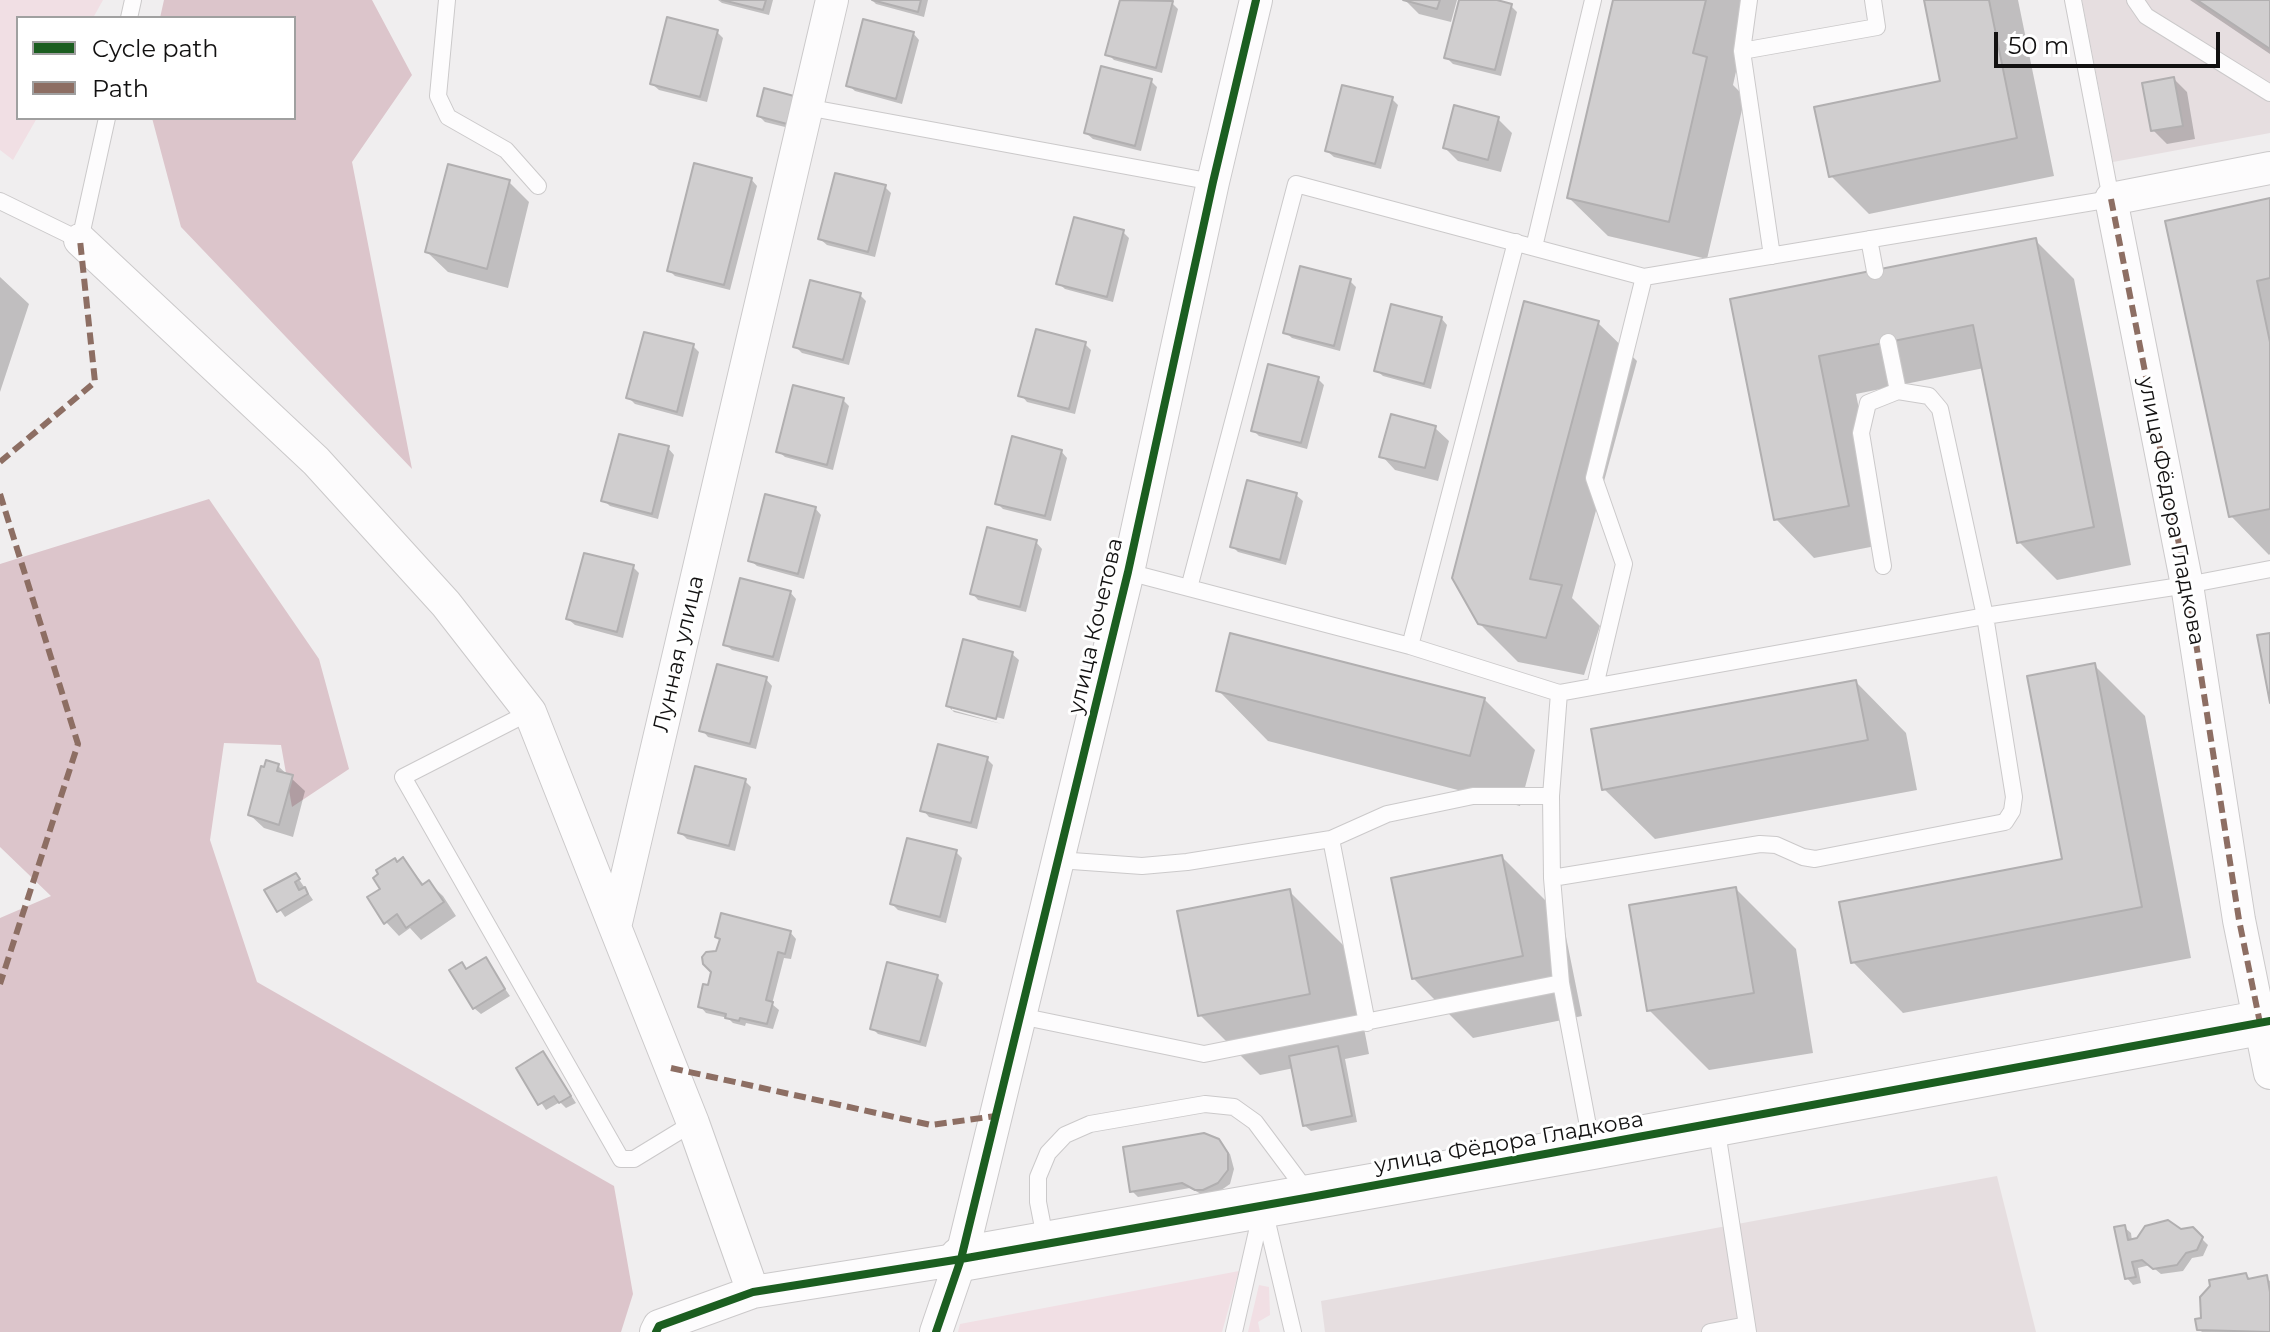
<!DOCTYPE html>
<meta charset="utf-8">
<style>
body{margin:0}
#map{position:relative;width:2270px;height:1332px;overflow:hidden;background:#f0eeef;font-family:Montserrat,sans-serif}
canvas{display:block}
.legend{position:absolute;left:16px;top:16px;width:280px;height:104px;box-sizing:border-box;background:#fff;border:2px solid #a0a0a0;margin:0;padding:10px 14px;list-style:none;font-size:24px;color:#121111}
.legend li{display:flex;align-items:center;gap:16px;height:40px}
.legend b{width:40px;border:2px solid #a0a0a0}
.scale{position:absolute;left:1994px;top:32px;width:226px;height:36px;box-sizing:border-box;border:4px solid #121111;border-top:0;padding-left:10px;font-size:24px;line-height:28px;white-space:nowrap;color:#121111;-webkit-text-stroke:6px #fff;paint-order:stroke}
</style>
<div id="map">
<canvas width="2270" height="1332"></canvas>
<ul class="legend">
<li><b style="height:10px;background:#1b5e20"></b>Cycle path</li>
<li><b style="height:10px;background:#8d6e63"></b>Path</li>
</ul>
<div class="scale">50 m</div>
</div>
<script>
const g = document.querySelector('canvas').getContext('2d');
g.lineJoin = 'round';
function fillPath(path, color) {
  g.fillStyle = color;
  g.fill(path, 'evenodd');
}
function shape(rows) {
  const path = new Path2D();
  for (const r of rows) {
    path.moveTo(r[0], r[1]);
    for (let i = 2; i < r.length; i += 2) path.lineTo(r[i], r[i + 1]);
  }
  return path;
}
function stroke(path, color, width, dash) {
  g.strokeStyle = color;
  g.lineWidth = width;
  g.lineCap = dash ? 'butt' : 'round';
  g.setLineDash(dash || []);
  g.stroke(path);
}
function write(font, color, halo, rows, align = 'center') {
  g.font = font + ' Montserrat,sans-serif';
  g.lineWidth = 6;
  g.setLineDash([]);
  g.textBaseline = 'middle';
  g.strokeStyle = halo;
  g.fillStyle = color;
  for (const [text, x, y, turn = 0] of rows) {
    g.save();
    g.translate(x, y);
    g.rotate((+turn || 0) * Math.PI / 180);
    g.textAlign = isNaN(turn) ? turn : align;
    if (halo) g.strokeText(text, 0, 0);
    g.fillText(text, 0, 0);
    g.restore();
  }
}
fillPath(shape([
 [2082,0,2270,0,2270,133,2113,162],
 [1997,1176,2036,1332,1325,1332,1321,1301]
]), '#e6dee0');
fillPath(shape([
 [0,0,103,0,93,18,18,18,18,118,37,118,13,160,0,150],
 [1239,1271,1222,1332,958,1332,960,1324],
 [1259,1285,1269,1287,1270,1315,1258,1322,1260,1332,1248,1332]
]), '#f1dfe4');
fillPath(shape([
 [164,0,372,0,412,75,352,162,412,469,181,227,152,118,294,118,294,18,160,18],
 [209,499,319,659,349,769,292,807,281,745,224,743,210,840,257,982,614,1186,633,1294,621,1332,0,1332,0,918,51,896,0,847,0,564]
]), '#dcc5cb');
fillPath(shape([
 [718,0,773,0,769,15,722,3],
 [872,0,928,0,924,17,876,4],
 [1122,0,1162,0,1172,3,1178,9,1162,73,1114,60,1108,54],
 [1405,0,1457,0,1451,22,1419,14],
 [1461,0,1489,0,1511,6,1517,12,1501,76,1453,64,1446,57],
 [1616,0,1752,0,1733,85,1745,97,1707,259,1608,236,1569,198],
 [1926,0,2018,0,2054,176,1869,214,1831,176,1942,83],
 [2190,0,2270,0,2270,54],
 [717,32,723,38,707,102,659,90,652,84],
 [913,33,919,40,902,104,855,91,848,85],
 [2174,79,2187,92,2195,139,2167,144,2153,130],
 [1151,81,1157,87,1141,151,1093,139,1086,133],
 [793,98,793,129,765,122,759,116],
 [1392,99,1398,105,1381,169,1334,157,1327,151],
 [1498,119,1512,133,1501,172,1458,161,1445,148],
 [751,179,757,186,730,290,675,276,669,270],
 [509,182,529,202,508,288,448,272,427,252],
 [885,187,891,193,875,257,827,245,820,239],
 [2270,200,2270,554,2269,555,2231,516,2167,223],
 [1123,232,1129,238,1113,302,1065,289,1058,283],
 [2035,240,2074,279,2131,565,2057,580,2019,542,1984,368,1856,394,1886,544,1814,558,1776,519,1732,301],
 [0,277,29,304,0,392],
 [1350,281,1356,287,1340,351,1292,338,1285,332],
 [860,295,866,301,849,365,802,353,795,346],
 [1441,318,1447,325,1431,389,1383,376,1376,370],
 [1598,323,1637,361,1572,598,1600,626,1584,675,1518,662,1479,623],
 [1085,344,1091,350,1075,414,1027,402,1021,395],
 [693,346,699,352,683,417,635,404,629,398],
 [1318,379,1324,385,1307,449,1259,436,1253,430],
 [843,400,849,406,833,470,785,457,778,451],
 [1435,428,1449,441,1438,481,1395,470,1382,456],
 [668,448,674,455,658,519,610,506,603,500],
 [1061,451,1067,458,1051,521,1003,509,997,503],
 [1296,495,1303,501,1286,565,1238,552,1232,546],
 [815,508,821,515,804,579,757,566,750,560],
 [1036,542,1042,549,1026,612,978,600,972,593],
 [633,567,639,573,623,638,575,625,568,619],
 [790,592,796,599,779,662,732,650,725,644],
 [1012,654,1019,660,1004,719,952,706,952,710,1002,724,954,712,948,706],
 [2094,665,2145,716,2191,958,1903,1013,1853,962,2064,861],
 [766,679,772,686,756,749,708,737,702,730],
 [1856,682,1906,733,1917,790,1655,839,1604,789],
 [1218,690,1484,699,1535,750,1520,806,1268,741],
 [987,759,993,765,977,829,929,817,923,810],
 [278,766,305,791,293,837,264,828,250,815],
 [745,781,751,787,735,851,687,839,680,832],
 [956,852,962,858,946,923,898,910,892,904],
 [1502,857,1562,917,1582,1016,1473,1038,1413,978],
 [403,860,425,886,429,883,443,896,456,916,421,940,410,928,399,936,386,922,382,889],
 [296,875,313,900,285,917,267,891],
 [1736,889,1796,949,1813,1053,1709,1070,1649,1010],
 [1289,891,1349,951,1369,1054,1345,1059,1357,1122,1311,1131,1304,1125,1294,1068,1260,1075,1200,1015],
 [790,932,796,939,791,959,784,958,772,1004,779,1010,773,1029,746,1023,745,1026,733,1023,728,1018,706,1013,700,1006,709,987,721,940,717,937],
 [485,960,510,996,481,1014,474,1008,467,971],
 [937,977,943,983,926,1047,878,1034,872,1028],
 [543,1053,576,1103,566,1108,560,1102,546,1110,518,1068],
 [1223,1147,1230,1154,1234,1169,1230,1184,1217,1193,1203,1195,1190,1188,1138,1197,1132,1191],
 [2124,1227,2131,1233,2132,1241,2192,1229,2208,1245,2203,1256,2192,1258,2183,1271,2161,1274,2150,1265,2138,1268,2141,1283,2133,1285,2127,1278],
 [2246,1275,2252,1281,2266,1278,2270,1281,2270,1332,2202,1332,2199,1329,2203,1320]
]), '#0003');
const building = shape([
 [722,0,766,0,763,10,722,0],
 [872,0,921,0,918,12,872,0],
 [1120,0,1173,1,1156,68,1105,55,1120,0],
 [1403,0,1440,0,1437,9,1403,0],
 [1459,0,1497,0,1512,4,1495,70,1444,58,1459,0],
 [1613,0,1706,0,1693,53,1707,57,1669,222,1567,198,1613,0],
 [1924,0,1989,0,2017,138,1829,177,1814,107,1940,81,1924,0],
 [2197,0,2270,0,2270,49,2197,0],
 [667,17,718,30,700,97,650,84,667,17],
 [863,19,914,32,896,99,846,86,863,19],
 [1101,66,1152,79,1135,146,1084,133,1101,66],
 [2174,77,2183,126,2151,131,2142,83,2174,77],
 [1342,85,1393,97,1375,164,1325,151,1342,85],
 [764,88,794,96,787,124,757,116,764,88],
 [1454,105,1499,117,1488,160,1443,148,1454,105],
 [694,163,752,178,724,285,667,271,694,163],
 [448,164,510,180,487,269,425,252,448,164],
 [835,173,886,185,868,252,818,239,835,173],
 [2270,198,2270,278,2257,281,2270,342,2270,509,2229,517,2165,221,2270,198],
 [1074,217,1124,230,1107,297,1056,284,1074,217],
 [2036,238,2094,527,2017,543,1973,325,1819,356,1849,506,1774,520,1730,299,2036,238],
 [1300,266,1351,279,1334,346,1283,333,1300,266],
 [810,280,861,293,843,360,793,347,810,280],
 [1524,301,1599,321,1530,579,1562,585,1546,638,1478,624,1452,578,1524,301],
 [1391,304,1442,317,1424,384,1374,371,1391,304],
 [1036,329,1086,342,1069,409,1018,396,1036,329],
 [644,332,694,344,677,412,626,398,644,332],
 [1268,364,1319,377,1301,443,1251,431,1268,364],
 [793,385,844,398,827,465,776,452,793,385],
 [1391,414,1436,426,1425,468,1379,457,1391,414],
 [619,434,669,446,652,514,601,501,619,434],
 [1012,436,1062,450,1045,516,995,504,1012,436],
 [1247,480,1297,493,1280,560,1230,547,1247,480],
 [765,494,816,507,798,574,748,561,765,494],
 [987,527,1037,540,1020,607,970,594,987,527],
 [584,553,634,565,617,632,566,619,584,553],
 [740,578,791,591,773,657,723,645,740,578],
 [1230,633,1485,698,1470,756,1216,691,1230,633],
 [2270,633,2270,703,2257,635,2270,633],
 [963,639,1013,652,996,719,946,706,963,639],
 [2095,663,2142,907,1851,963,1839,902,2062,859,2027,676,2095,663],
 [717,664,767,677,750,744,699,731,717,664],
 [1856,680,1868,740,1602,790,1591,729,1856,680],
 [938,744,988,757,971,823,920,811,938,744],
 [266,760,279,764,277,771,293,775,279,825,248,815,261,766,264,767,266,760],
 [695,766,746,779,729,846,678,833,695,766],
 [907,838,957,850,940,917,890,904,907,838],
 [1502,855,1523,956,1412,979,1391,878,1502,855],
 [403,857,422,885,429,880,444,902,406,928,397,914,384,924,367,897,380,889,373,878,378,874,376,870,395,858,397,862,403,857],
 [296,873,300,879,295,882,299,890,305,887,308,894,277,912,264,890,296,873],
 [1736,887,1754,993,1647,1011,1629,905,1736,887],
 [1290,889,1310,994,1198,1016,1177,911,1290,889],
 [721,913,791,931,785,954,778,952,766,1000,773,1002,767,1024,740,1018,739,1021,725,1018,726,1014,698,1007,703,984,708,985,711,972,703,964,702,957,706,952,716,951,720,939,715,937,721,913],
 [486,957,505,989,473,1009,449,970,462,962,466,969,486,957],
 [887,962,938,975,920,1042,870,1029,887,962],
 [1338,1046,1352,1116,1303,1126,1289,1056,1338,1046],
 [543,1051,571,1096,559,1103,554,1096,538,1105,516,1068,543,1051],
 [1204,1133,1219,1139,1228,1153,1228,1170,1218,1183,1203,1190,1195,1190,1182,1183,1130,1192,1123,1147,1204,1133],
 [2168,1220,2181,1229,2193,1227,2203,1237,2197,1250,2186,1253,2177,1265,2153,1269,2142,1260,2132,1262,2136,1277,2125,1279,2114,1227,2125,1225,2128,1240,2137,1238,2145,1226,2168,1220],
 [2246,1273,2248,1279,2267,1275,2270,1292,2270,1332,2197,1330,2195,1319,2201,1318,2200,1297,2210,1286,2209,1280,2246,1273]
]);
fillPath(building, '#d0cecf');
stroke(building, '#b1afb0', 2);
const lane = shape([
 [447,0,438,96,448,117,506,150,538,186],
 [2135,0,2146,16,2270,93],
 [129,18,133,0],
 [1742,51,1749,0],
 [806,107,1213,182],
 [0,201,80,240,107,118],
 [1869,239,1875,271],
 [1534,247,1593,0],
 [1772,256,1742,51,1877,27,1873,0],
 [1888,342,1898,391],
 [1128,572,1410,646,1559,693,1985,616,2187,585,2270,569],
 [1189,588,1296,184,1644,277,2111,199,2073,0],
 [1410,646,1516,242],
 [1595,686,1624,564,1594,478,1644,277],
 [1559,693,1551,796,1552,878,1561,983,1592,1147],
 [530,712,403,777,621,1159,634,1159,693,1123],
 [1331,839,1367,1023],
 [1058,860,1142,866,1187,862,1331,839,1387,814,1473,796,1551,796],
 [1552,878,1760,844,1776,845,1803,857,1815,859,2005,822,2012,811,2014,797,1985,616,1940,409,1929,396,1898,391,1868,403,1861,433,1883,566],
 [1020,1016,1204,1054,1561,983],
 [1716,1125,1748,1332],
 [1046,1243,1038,1202,1038,1177,1048,1153,1065,1135,1090,1124,1205,1104,1234,1107,1255,1122,1308,1193],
 [1234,1332,1263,1205,1293,1332],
 [1710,1332,1747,1325]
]);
const street = shape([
 [2270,168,2111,199,2187,585,2239,920,2270,1073],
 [80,240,316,461,446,604,530,712,615,927],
 [753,1292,693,1123,615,927,832,0],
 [656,1332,659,1326,753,1292,961,1259],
 [936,1332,961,1259,1128,572,1213,182,1256,0]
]);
const secondary = shape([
 [961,1259,1592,1147,2270,1021]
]);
stroke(lane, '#cbc9ca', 18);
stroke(street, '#cbc9ca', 34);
stroke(secondary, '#cbc9ca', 46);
stroke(lane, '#fdfcfd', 16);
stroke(street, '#fdfcfd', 32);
stroke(secondary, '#fdfcfd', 44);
stroke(shape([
 [2111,199,2187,585,2239,920,2260,1023],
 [0,462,95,382,80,240],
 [0,494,78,744,0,984],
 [671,1068,931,1125,996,1116]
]), '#8d6e63', 6, [12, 6]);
stroke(shape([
 [656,1332,659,1326,753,1292,961,1259,1311,1197,2270,1021],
 [936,1332,961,1259,1128,572,1213,182,1256,0]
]), '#1b5e20', 8);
write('22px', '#121111', '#fff', [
 ["улица Фёдора Гладкова",2171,511,79],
 ["улица Кочетова",1096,626,-77],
 ["Лунная улица",679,654,-77],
 ["улица Фёдора Гладкова",1509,1143,-10]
]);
</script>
